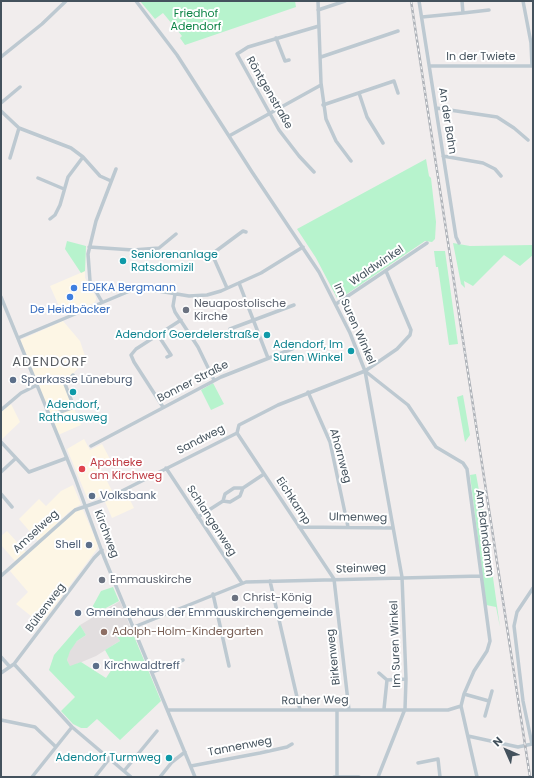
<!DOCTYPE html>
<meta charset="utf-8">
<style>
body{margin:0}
#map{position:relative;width:534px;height:778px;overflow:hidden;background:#f1eded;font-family:Poppins,sans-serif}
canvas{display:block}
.frame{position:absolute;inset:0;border:2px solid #44525d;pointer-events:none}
.north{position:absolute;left:486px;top:730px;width:40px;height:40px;-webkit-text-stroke:3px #fff;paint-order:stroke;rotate:315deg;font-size:11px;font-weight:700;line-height:16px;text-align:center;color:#44525d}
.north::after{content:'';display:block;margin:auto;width:14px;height:18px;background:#44525d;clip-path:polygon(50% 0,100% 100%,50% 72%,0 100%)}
</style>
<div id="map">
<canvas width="534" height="778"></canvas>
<div class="frame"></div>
<div class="north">N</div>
</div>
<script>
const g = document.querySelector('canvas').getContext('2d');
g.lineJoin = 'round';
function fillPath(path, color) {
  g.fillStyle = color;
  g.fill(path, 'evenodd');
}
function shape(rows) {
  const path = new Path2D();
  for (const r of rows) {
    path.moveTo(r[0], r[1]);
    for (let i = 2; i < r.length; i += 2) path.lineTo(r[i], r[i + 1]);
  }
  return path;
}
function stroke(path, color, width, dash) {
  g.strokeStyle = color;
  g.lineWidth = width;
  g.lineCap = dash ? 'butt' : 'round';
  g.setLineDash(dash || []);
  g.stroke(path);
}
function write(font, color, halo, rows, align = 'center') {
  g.font = font + ' Poppins,sans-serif';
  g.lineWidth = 4;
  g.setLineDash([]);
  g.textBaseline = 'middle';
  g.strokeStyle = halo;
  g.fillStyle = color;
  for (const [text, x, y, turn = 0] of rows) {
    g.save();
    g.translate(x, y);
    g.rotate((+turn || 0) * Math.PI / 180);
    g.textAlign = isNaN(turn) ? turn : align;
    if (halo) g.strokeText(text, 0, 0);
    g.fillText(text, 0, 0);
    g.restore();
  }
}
fillPath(shape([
 [85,271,85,278,96,297,96,300,94,303,63,315,50,286],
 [63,321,80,341,86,359,64,384,81,425,58,435,20,340],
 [11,404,20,422,2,439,1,412],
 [84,439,90,450,102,444,111,461,100,467,112,491,91,501,88,500,67,449],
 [73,485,81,504,69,512,38,541,19,519,39,499,46,506,61,491],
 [126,492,134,508,112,518,105,502],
 [80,509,83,510,98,545,97,549,41,624,16,604,28,592,10,571,74,512],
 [7,531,26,552,15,561,1,545,1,536]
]), '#fdf6e5');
fillPath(shape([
 [120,601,131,629,116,635,120,641,115,644,96,656,70,667,67,660,69,651,77,641,86,635,80,625]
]), '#e2dedf');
fillPath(shape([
 [140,1,295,1,296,7,185,45,180,38,182,36,163,13,155,19],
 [426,159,429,176,431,178,436,222,435,239,432,242,425,241,341,298,337,298,316,258,297,229],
 [67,241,86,246,85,271,81,273,65,249],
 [453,243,470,246,533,245,533,255,520,266,504,255,473,286,464,281,465,288,461,284],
 [434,251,445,251,458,344,449,345,438,267,436,267],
 [213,383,224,404,211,410,201,390],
 [463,395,470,435,465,442,457,397],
 [476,474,487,535,500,627,496,607,486,605,470,475],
 [113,587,119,601,89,617,88,615,101,591],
 [80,625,86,635,77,641,70,651,67,660,70,666,81,662,106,678,114,666,105,650,120,641,116,635,131,629,161,701,120,740,97,719,87,728,81,728,73,724,61,711,75,697,49,670,54,655]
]), '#b7f3cd');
stroke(shape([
 [136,1,177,55,252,172,319,272,350,333,365,371,402,577,406,679,405,709,378,777],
 [318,1,321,83,326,119,336,141,351,161],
 [419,1,456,237,459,243],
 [523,1,531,43,532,66],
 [318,10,345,1],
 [463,13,489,10],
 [422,17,463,13,462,1],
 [276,38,285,61,289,60],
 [1,57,42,24,66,1],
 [321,57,398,31],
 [430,66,533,66],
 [359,93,367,117,383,143],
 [1,103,20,87],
 [323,105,394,81,398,93],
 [436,108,497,117,514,128,528,140],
 [1,111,19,128,71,148,83,157,100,176,111,181],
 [229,136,321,85],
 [443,156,483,163,495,169,501,176],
 [10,158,19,128],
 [314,172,299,156,279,130,237,54,248,47,319,26],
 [38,178,64,189],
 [50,219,55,215,60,205,68,177,83,157],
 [89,247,133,250,159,248,176,234],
 [239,283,268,358],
 [227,288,212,254,243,231,246,232],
 [175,294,173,306,175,312,198,347,214,380],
 [1,297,75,478,104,557,195,777],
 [102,302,90,281,88,254,96,221,116,169],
 [336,304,427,243],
 [230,329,294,305],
 [158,335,171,355,167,357],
 [18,338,132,290,146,289,189,296,207,295,221,291,261,273,303,247],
 [365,371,408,405,436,447,463,463,467,469,490,641,487,651,474,671,464,694,461,706,477,777],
 [308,392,330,442,348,527],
 [163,407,134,362,131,355,136,349,181,320],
 [1,410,21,393,37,385],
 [49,416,74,407,65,384,73,375],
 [237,433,334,579,349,710],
 [1,442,29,472,67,458],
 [91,446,221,377,307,343],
 [166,468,242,583],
 [1,472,15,459],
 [1,494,12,507],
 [223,501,225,494,234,488,243,488],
 [198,517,223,501,230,502,240,496,243,488,264,474],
 [299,527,393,528],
 [1,576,75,510,104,500,237,433,239,425,278,405,365,371,397,349,410,335,411,330,386,271],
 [270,581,300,710],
 [213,594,229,666],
 [134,627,246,582,481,576],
 [1,657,10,667],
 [14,664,72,727,131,777],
 [152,672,183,660],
 [1,673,14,664,94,558,102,550],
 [379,673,387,680,406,679],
 [464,694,489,701],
 [384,709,387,680],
 [168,710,448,710,461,706],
 [485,716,492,691],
 [1,720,35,727,56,747],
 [468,736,518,747,532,744,523,701,514,626,517,612,533,588],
 [418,763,438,759,440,777],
 [191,766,260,753,287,747,292,744],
 [124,771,157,731],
 [32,777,72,727],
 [95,777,110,758],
 [160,777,172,762,185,752],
 [334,777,359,777],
 [337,777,337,710]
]), '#bdc9d1', 3.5);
const rail = shape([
 [411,1,530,777]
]);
stroke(rail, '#afb3b9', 2.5);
stroke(rail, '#fff', 1, [3]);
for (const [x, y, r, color] of [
 [123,261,4,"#0f9aa8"],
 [74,288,4,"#3f7fe0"],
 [70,297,4,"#3f7fe0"],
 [186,310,4,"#6b7280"],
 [267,335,4,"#0f9aa8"],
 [351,351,4,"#0f9aa8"],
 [13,380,4,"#5c6f8a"],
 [73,392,4,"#0f9aa8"],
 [82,469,4,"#e0444e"],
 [92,496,4,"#5c6f8a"],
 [89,545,4,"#5c6f8a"],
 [102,580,4,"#6b7280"],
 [235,598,4,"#6b7280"],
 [78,613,4,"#5c6f8a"],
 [104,632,4,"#8d6e63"],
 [96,666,4,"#5c6f8a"],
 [169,758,4,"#0f9aa8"]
]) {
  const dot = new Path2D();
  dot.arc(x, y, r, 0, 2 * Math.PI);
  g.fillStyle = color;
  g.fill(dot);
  stroke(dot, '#fff', 1.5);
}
write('11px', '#0e8547', '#fff', [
 ["Friedhof",196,14],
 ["Adendorf",196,27]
]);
write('11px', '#44525d', '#fff', [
 ["In der Twiete",481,57],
 ["Röntgenstraße",269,93,60],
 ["An der Bahn",447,121,81],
 ["Waldwinkel",377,266,-34],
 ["Im Suren Winkel",354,324,66],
 ["Bonner Straße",193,382,-27],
 ["Sandweg",201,440,-27],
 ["Ahornweg",340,456,75],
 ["Eichkamp",293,501,57],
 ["Ulmenweg",358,518,1],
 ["Schlangenweg",211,521,57],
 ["Amselweg",36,532,-43],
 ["Am Bahndamm",484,533,83],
 ["Kirchweg",106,534,69],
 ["Steinweg",361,569,-2],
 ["Bültenweg",46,608,-53],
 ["Im Suren Winkel",396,644,-92],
 ["Birkenweg",334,657,-96],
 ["Rauher Weg",315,701,-1],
 ["Tannenweg",240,747,-11]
]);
write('11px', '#0d838f', '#fff', [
 ["Seniorenanlage",131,255,"left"],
 ["Ratsdomizil",131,268,"left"],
 ["Adendorf Goerdelerstraße",259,335],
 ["Adendorf, Im",343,345],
 ["Suren Winkel",343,358],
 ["Adendorf,",73,405,"center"],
 ["Rathausweg",73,418,"center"],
 ["Adendorf Turmweg",161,758]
], 'right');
write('11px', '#366cbe', '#fff', [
 ["EDEKA Bergmann",82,288],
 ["De Heidbäcker",70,310,"center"]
], 'left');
write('11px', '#5b616d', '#fff', [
 ["Neuapostolische",194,304],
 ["Kirche",194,317],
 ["Emmauskirche",110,580],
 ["Christ-König",243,598]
], 'left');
write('11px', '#4e5e75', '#fff', [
 ["Sparkasse Lüneburg",21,380],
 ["Volksbank",100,496],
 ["Shell",81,545,"right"],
 ["Gmeindehaus der Emmauskirchengemeinde",86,613],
 ["Kirchwaldtreff",104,666]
], 'left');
write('11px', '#be3a42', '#fff', [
 ["Apotheke",90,463],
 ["am Kirchweg",90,476]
], 'left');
write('11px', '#785e54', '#fff', [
 ["Adolph-Holm-Kindergarten",112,632]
], 'left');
g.letterSpacing = '1px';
write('13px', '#5a5e63', '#fff', [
 ["ADENDORF",50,363]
]);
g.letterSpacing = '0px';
</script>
